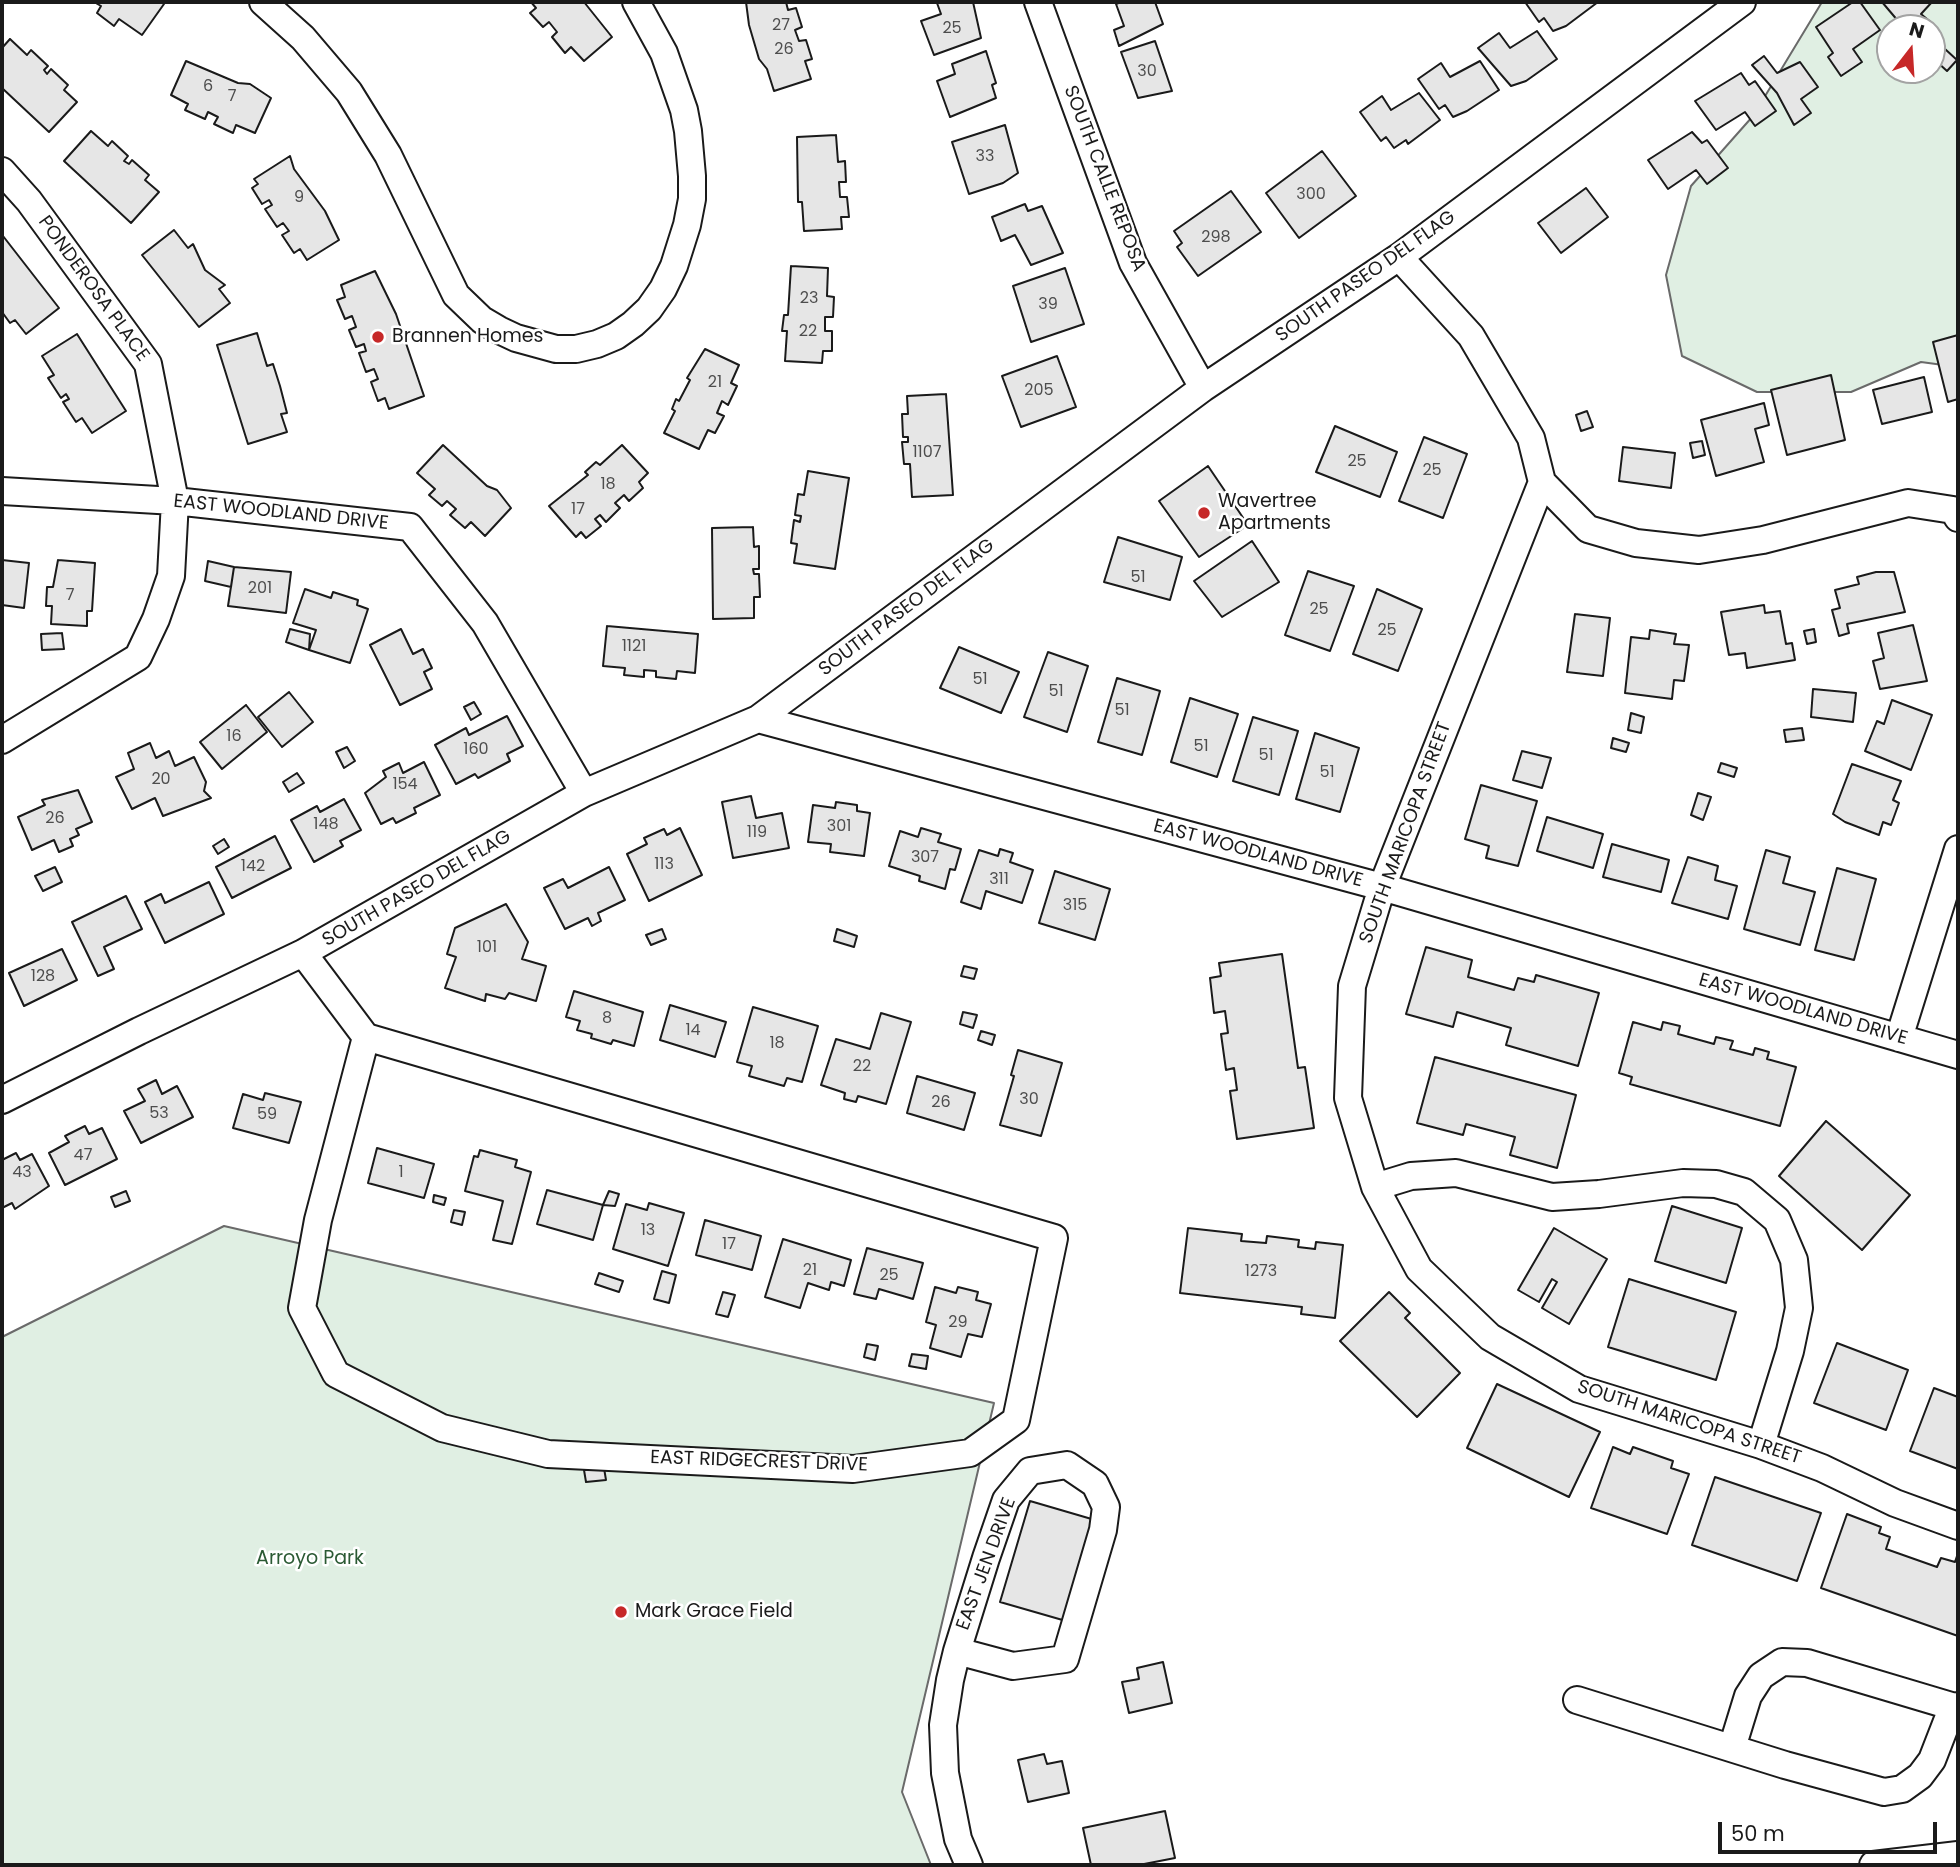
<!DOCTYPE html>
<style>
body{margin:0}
#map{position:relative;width:1960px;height:1867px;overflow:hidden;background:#fff;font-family:Poppins,sans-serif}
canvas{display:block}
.frame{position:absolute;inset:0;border:4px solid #1a1a1a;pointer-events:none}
.north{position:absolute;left:1876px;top:14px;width:70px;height:70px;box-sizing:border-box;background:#fff;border:2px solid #a3a3a3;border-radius:50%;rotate:17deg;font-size:19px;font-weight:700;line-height:28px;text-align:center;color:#1a1a1a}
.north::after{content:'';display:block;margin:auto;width:24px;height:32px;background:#c62828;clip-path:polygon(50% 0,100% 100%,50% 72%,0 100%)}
.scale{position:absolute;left:1718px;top:1822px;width:219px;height:32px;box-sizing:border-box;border:4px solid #1a1a1a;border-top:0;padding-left:9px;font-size:21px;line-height:24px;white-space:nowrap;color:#1a1a1a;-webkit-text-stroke:5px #fff;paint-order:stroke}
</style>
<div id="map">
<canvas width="1960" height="1867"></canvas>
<div class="frame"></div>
<div class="north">N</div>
<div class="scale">50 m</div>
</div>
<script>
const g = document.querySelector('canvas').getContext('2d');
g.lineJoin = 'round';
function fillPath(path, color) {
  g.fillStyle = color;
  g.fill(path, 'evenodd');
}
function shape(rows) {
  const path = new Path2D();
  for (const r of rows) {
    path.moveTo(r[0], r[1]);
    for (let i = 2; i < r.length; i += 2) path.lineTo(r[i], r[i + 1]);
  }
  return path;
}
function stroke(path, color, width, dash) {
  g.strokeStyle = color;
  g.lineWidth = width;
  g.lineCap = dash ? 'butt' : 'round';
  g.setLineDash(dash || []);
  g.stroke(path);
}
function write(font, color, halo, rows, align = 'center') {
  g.font = font + ' Poppins,sans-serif';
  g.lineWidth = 5;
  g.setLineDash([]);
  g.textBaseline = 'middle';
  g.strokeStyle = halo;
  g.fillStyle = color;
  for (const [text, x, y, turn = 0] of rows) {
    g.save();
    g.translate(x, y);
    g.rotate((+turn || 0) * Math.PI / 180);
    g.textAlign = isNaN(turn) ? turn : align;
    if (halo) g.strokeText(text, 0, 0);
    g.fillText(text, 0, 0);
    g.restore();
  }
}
const green = shape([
 [1822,2,1958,2,1958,367,1921,362,1851,392,1757,392,1682,356,1666,275,1691,186,1753,116,1822,2],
 [1890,28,1932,28,1932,70,1890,70,1890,28],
 [224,1226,994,1403,902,1792,931,1865,2,1865,2,1337,224,1226]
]);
fillPath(green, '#e0efe3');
stroke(green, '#6a6a6a', 2);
const building = shape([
 [94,2,161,2,164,4,142,35,119,19,114,26,97,13,101,6,94,2],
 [531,2,584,2,612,37,584,61,571,47,565,53,552,37,557,32,549,22,543,27,530,13,536,8,531,2],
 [746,2,786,2,788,10,796,8,802,27,795,30,799,41,806,40,812,59,805,61,811,79,774,91,767,69,759,59,749,25,746,2],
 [940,2,973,2,981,38,934,55,921,21,941,14,937,3,940,2],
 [1121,2,1155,2,1163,24,1119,46,1114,30,1124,26,1116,4,1121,2],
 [1525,2,1598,2,1566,26,1553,31,1544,18,1539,22,1525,2],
 [1853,2,1860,2,1880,30,1853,49,1862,62,1841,76,1828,57,1833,53,1816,27,1853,2],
 [1882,2,1932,2,1921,14,1933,24,1930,28,1904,28,1882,2],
 [1537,31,1557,59,1526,81,1511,86,1478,48,1499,33,1510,48,1537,31],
 [10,39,27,55,31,50,48,66,44,70,47,74,51,69,68,85,64,90,77,102,49,132,2,88,2,48,10,39],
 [1155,41,1172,91,1138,98,1121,52,1155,41],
 [1945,49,1957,60,1947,71,1936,61,1945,49],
 [986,51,996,83,992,85,996,98,950,117,937,81,955,74,952,64,986,51],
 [1764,56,1777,73,1800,62,1818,87,1801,99,1811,113,1794,125,1777,93,1752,65,1764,56],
 [186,61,238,83,250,84,271,98,255,133,236,125,233,133,214,124,218,117,208,112,205,119,185,110,188,104,171,95,186,61],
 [1480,61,1499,90,1467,111,1453,117,1445,105,1439,109,1418,79,1441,63,1450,77,1480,61],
 [1741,73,1749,85,1755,81,1776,111,1755,126,1745,112,1716,130,1695,101,1741,73],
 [1419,93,1440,120,1408,144,1406,140,1394,148,1386,137,1381,141,1360,112,1382,96,1391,110,1419,93],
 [1005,125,1018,173,1003,183,969,194,952,142,1005,125],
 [91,131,108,146,112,141,128,156,124,161,129,164,132,160,149,175,145,180,159,192,131,223,64,161,91,131],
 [1692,132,1702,143,1707,140,1728,168,1707,184,1696,170,1668,189,1648,160,1692,132],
 [836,135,838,162,845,161,846,182,839,182,840,197,847,197,849,217,841,217,842,229,804,231,802,202,798,202,797,137,836,135],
 [1322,151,1356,196,1299,238,1266,193,1322,151],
 [290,156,294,169,325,211,339,240,307,260,300,249,294,253,282,235,289,231,283,223,277,227,265,209,272,205,269,200,262,204,252,188,258,184,254,179,290,156],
 [1586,188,1608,217,1561,253,1538,223,1586,188],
 [1231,191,1261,232,1198,276,1177,247,1182,243,1174,231,1231,191],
 [1025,204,1028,211,1042,206,1063,253,1031,265,1015,235,1001,241,992,217,1025,204],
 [174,230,188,248,193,244,205,270,225,285,219,289,230,303,199,327,142,255,174,230],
 [3,236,59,308,26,334,15,320,10,323,2,312,3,236],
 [791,266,828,268,827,296,834,297,833,317,825,317,825,331,832,331,832,351,823,351,822,363,785,361,787,331,782,331,784,315,788,315,791,266],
 [1065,268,1084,324,1031,342,1013,286,1065,268],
 [375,271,396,314,424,396,389,409,385,398,378,401,371,382,378,379,374,369,366,372,359,353,366,351,364,344,356,347,349,330,356,327,352,316,345,319,337,300,345,297,341,285,375,271],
 [257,333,267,366,273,364,280,386,287,413,281,414,287,432,248,444,217,345,257,333],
 [77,334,126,411,92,433,82,418,76,422,63,402,69,399,66,394,61,398,48,378,54,375,42,356,77,334],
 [1958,335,1958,399,1948,402,1933,342,1958,335],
 [705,349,739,365,731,383,737,386,728,405,722,401,717,413,724,416,715,433,708,430,699,449,664,433,675,411,672,409,676,399,679,401,690,380,687,378,705,349],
 [1057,356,1076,407,1021,427,1002,376,1057,356],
 [1831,375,1845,440,1787,455,1771,390,1831,375],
 [1924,377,1932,412,1882,424,1873,390,1924,377],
 [946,394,953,495,912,497,910,464,904,464,902,442,908,442,908,437,903,437,902,414,908,414,907,396,946,394],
 [1764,403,1769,425,1755,429,1764,462,1716,476,1701,420,1764,403],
 [1587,411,1593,427,1581,431,1576,415,1587,411],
 [1335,426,1397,452,1380,497,1316,472,1335,426],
 [1424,437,1467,454,1443,518,1399,501,1424,437],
 [1702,441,1705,455,1693,458,1690,443,1702,441],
 [443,445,487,486,497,490,511,508,485,536,471,522,465,528,450,515,456,509,447,501,442,506,429,495,435,489,417,473,443,445],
 [622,445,648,473,639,482,643,488,629,501,624,495,615,503,620,508,606,522,600,515,595,519,601,526,586,538,581,532,576,537,549,506,588,475,585,472,596,462,600,465,622,445],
 [1623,447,1675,453,1671,488,1619,481,1623,447],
 [1208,466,1248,525,1199,557,1159,501,1208,466],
 [808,471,849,478,835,569,794,563,797,544,791,543,794,520,800,522,801,516,795,515,798,494,804,495,808,471],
 [753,527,754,547,759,546,759,569,753,569,754,574,759,574,760,597,754,597,754,618,713,619,712,528,753,527],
 [1118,537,1182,557,1170,600,1104,582,1118,537],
 [1252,541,1279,582,1222,617,1194,581,1252,541],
 [2,560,29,563,24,608,2,605,2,560],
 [58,560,95,563,92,611,87,611,87,626,51,624,52,606,46,606,47,587,53,587,58,560],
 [208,561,234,567,231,587,205,581,208,561],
 [234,567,291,572,286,613,228,606,234,567],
 [1308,571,1354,586,1330,651,1285,635,1308,571],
 [1876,572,1894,572,1905,612,1847,624,1849,633,1839,636,1832,610,1840,608,1835,590,1859,584,1857,577,1876,572],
 [305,589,331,598,333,592,358,600,357,605,368,609,350,663,309,650,316,630,293,623,305,589],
 [1377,589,1422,609,1398,671,1353,654,1377,589],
 [1764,605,1765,613,1780,611,1786,644,1792,643,1795,660,1747,668,1745,653,1729,655,1721,612,1764,605],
 [1575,614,1610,618,1603,676,1567,672,1575,614],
 [1913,625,1927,681,1880,689,1873,661,1884,658,1878,633,1913,625],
 [607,626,698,634,695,673,677,671,676,679,656,677,656,671,644,670,644,677,624,675,625,668,603,666,607,626],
 [290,629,310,634,309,650,286,642,290,629],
 [401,629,413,654,423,649,432,668,424,672,432,689,400,705,370,645,401,629],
 [1814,629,1816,642,1807,644,1804,631,1814,629],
 [1650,630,1676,634,1674,644,1689,645,1684,681,1674,680,1672,699,1625,693,1631,637,1649,639,1650,630],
 [62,633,64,649,42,650,41,634,62,633],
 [959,647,1019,672,1001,713,940,688,959,647],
 [1048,652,1088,666,1067,732,1024,717,1048,652],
 [1117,678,1160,691,1142,755,1098,742,1117,678],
 [1813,689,1856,693,1853,722,1811,717,1813,689],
 [289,692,313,722,282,747,258,717,289,692],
 [1190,698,1238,714,1217,777,1171,762,1190,698],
 [1892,700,1932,715,1911,770,1865,751,1877,721,1884,724,1892,700],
 [474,702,481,714,471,720,464,707,474,702],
 [246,705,267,732,222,769,200,742,246,705],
 [1631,713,1644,717,1641,733,1628,730,1631,713],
 [507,716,523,746,507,754,510,761,478,778,475,774,456,784,435,745,466,728,469,735,507,716],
 [1253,717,1298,731,1279,795,1233,781,1253,717],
 [1802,728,1804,740,1786,742,1784,730,1802,728],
 [1315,733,1359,748,1340,812,1296,799,1315,733],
 [1613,738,1629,743,1626,752,1611,748,1613,738],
 [150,743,156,758,169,751,175,766,194,757,206,782,204,791,211,798,163,816,155,798,132,809,116,777,134,769,128,753,150,743],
 [347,747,355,761,344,768,336,752,347,747],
 [1522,751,1551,758,1542,788,1513,780,1522,751],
 [424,762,440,795,414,808,416,813,396,823,393,818,381,824,365,793,386,777,383,771,399,763,403,773,424,762],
 [1721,763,1737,768,1734,777,1718,772,1721,763],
 [1852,764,1901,781,1893,800,1899,803,1891,825,1883,822,1879,835,1845,822,1833,814,1852,764],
 [297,773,304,783,289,792,283,782,297,773],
 [1481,785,1537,801,1518,866,1486,858,1489,846,1465,839,1481,785],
 [78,790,92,822,76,829,79,835,70,839,73,846,59,852,54,840,32,850,18,817,45,805,42,800,78,790],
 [1698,793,1711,797,1703,820,1691,815,1698,793],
 [751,796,756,818,782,813,789,848,733,858,722,802,751,796],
 [344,799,361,830,340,841,343,846,314,862,291,820,317,806,320,812,344,799],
 [836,802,857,805,857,811,870,813,864,856,830,852,831,844,808,842,813,805,835,808,836,802],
 [1547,817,1603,834,1593,868,1537,851,1547,817],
 [680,828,702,875,649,901,627,854,647,844,644,838,664,829,667,835,680,828],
 [921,828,941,834,938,842,961,849,955,870,950,869,945,889,919,881,920,876,889,866,900,831,918,837,921,828],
 [275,836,291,868,232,898,216,867,275,836],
 [224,839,229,847,218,854,213,846,224,839],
 [1612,844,1669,860,1661,892,1603,877,1612,844],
 [1000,849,1013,853,1010,862,1033,870,1022,903,986,891,981,909,961,902,979,850,998,856,1000,849],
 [1766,850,1790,857,1783,883,1815,892,1800,945,1744,929,1766,850],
 [1688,857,1718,866,1715,880,1737,886,1728,919,1672,903,1688,857],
 [55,867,62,882,43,891,35,876,55,867],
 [609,867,625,900,598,913,601,921,592,926,588,918,565,929,544,888,563,879,568,888,609,867],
 [1837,868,1876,879,1854,960,1815,950,1837,868],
 [1055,871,1110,889,1095,940,1039,923,1055,871],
 [209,882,224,914,165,943,145,902,161,894,165,903,209,882],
 [126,896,142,929,104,947,114,969,98,976,72,922,126,896],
 [506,904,528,942,522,959,546,966,536,1001,509,993,505,999,486,994,485,1001,445,988,456,957,447,954,455,928,506,904],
 [662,929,666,939,651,945,646,935,662,929],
 [837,929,857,936,854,947,834,941,837,929],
 [1426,947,1472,960,1468,977,1514,990,1518,978,1534,982,1536,975,1599,993,1578,1066,1506,1045,1511,1028,1457,1012,1453,1027,1406,1014,1426,947],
 [62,949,77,980,24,1006,9,973,62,949],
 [1282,954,1298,1068,1305,1067,1314,1128,1237,1139,1230,1091,1237,1090,1234,1068,1226,1070,1221,1034,1228,1033,1225,1011,1214,1013,1210,978,1221,976,1219,963,1282,954],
 [964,966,977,969,974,979,961,976,964,966],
 [574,991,643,1012,634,1046,613,1040,611,1044,591,1038,592,1034,577,1030,580,1021,566,1017,574,991],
 [670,1005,726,1022,715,1057,660,1040,670,1005],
 [753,1007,818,1026,802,1082,787,1078,784,1086,749,1076,752,1066,737,1062,753,1007],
 [963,1012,977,1015,973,1028,960,1024,963,1012],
 [881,1013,911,1022,886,1104,858,1096,856,1102,844,1099,845,1093,821,1085,836,1039,870,1049,881,1013],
 [1633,1022,1661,1030,1663,1022,1680,1026,1678,1034,1714,1044,1716,1037,1733,1041,1730,1049,1753,1055,1755,1048,1769,1052,1767,1059,1796,1067,1780,1126,1630,1084,1632,1077,1619,1073,1633,1022],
 [981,1031,995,1035,992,1045,978,1040,981,1031],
 [1018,1050,1062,1063,1041,1136,1000,1125,1014,1076,1011,1075,1018,1050],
 [1435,1057,1576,1095,1557,1168,1510,1155,1515,1137,1466,1124,1463,1135,1417,1123,1435,1057],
 [917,1076,975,1093,964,1130,907,1113,917,1076],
 [156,1080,162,1094,177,1086,193,1117,141,1143,124,1111,145,1101,138,1089,156,1080],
 [265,1093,301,1102,289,1143,233,1128,243,1094,263,1100,265,1093],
 [1826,1121,1910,1195,1862,1250,1779,1176,1826,1121],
 [85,1126,89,1134,102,1128,117,1159,65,1185,49,1153,69,1142,65,1136,85,1126],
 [377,1148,434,1164,424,1198,368,1183,377,1148],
 [480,1150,517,1160,515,1167,531,1172,512,1244,493,1240,503,1201,465,1191,474,1156,478,1157,480,1150],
 [16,1153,20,1160,32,1154,49,1186,15,1209,12,1203,2,1208,2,1160,16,1153],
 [547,1190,603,1205,593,1240,537,1224,547,1190],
 [126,1191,130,1201,115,1207,111,1197,126,1191],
 [609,1191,619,1194,615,1206,603,1205,609,1191],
 [434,1195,446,1198,444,1205,433,1202,434,1195],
 [649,1203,684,1213,668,1266,613,1249,626,1204,647,1210,649,1203],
 [1672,1206,1742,1228,1726,1283,1655,1261,1672,1206],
 [454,1210,465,1212,462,1225,451,1222,454,1210],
 [705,1220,761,1236,752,1270,696,1255,705,1220],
 [1188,1228,1242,1234,1241,1241,1266,1243,1267,1236,1299,1240,1298,1247,1315,1249,1316,1242,1343,1245,1335,1318,1301,1314,1302,1307,1180,1293,1188,1228],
 [1554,1228,1607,1259,1569,1324,1542,1308,1557,1282,1552,1279,1539,1302,1518,1290,1554,1228],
 [783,1239,851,1260,844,1286,831,1282,829,1290,808,1283,800,1308,765,1297,783,1239],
 [867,1248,923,1263,913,1299,879,1289,876,1299,854,1294,867,1248],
 [662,1271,676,1275,669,1303,654,1299,662,1271],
 [599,1273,623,1281,619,1292,595,1284,599,1273],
 [1629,1279,1736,1312,1716,1380,1608,1347,1629,1279],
 [935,1287,956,1293,958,1287,978,1292,976,1300,991,1304,982,1337,968,1334,961,1357,930,1348,936,1325,926,1322,935,1287],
 [723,1292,735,1295,728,1317,716,1314,723,1292],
 [1389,1292,1410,1313,1405,1318,1460,1373,1417,1417,1340,1341,1389,1292],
 [1837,1343,1908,1370,1886,1430,1814,1403,1837,1343],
 [867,1344,878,1346,875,1360,864,1357,867,1344],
 [912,1354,928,1356,926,1369,909,1366,912,1354],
 [1497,1384,1600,1432,1569,1497,1467,1448,1497,1384],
 [1934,1388,1958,1397,1958,1469,1910,1451,1934,1388],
 [1613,1447,1630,1454,1633,1447,1673,1461,1671,1468,1689,1474,1667,1534,1591,1508,1613,1447],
 [604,1468,606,1480,586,1482,584,1470,604,1468],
 [1715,1477,1821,1513,1797,1581,1692,1545,1715,1477],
 [1030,1501,1095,1520,1066,1621,1000,1602,1030,1501],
 [1847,1514,1881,1527,1879,1533,1890,1537,1886,1549,1937,1567,1941,1558,1955,1562,1958,1553,1958,1636,1821,1588,1847,1514],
 [1163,1662,1172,1703,1129,1713,1122,1682,1139,1679,1137,1668,1163,1662],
 [1044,1754,1047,1764,1062,1761,1069,1793,1028,1802,1018,1760,1044,1754],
 [1165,1811,1175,1858,1139,1865,1091,1865,1083,1828,1165,1811]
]);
fillPath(building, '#e6e6e6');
stroke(building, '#1a1a1a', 2);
const minor = shape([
 [263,2,303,38,349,92,388,155,456,295,482,320,499,330,516,338,556,349,576,349,597,344,616,336,633,324,649,309,663,289,674,266,687,225,692,199,692,176,688,131,684,110,664,53,636,2],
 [1038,2,1133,263,1203,388],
 [2,171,29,201,148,364,175,501,171,576,156,619,138,657,2,740],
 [1399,257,1471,336,1531,438,1542,482,1382,887,1352,986,1348,1098,1375,1187,1419,1269,1490,1337,1579,1389,1761,1445,1822,1468,1895,1503,1958,1526],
 [1542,482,1588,529,1636,543,1699,550,1763,540,1908,503,1953,510,1958,518],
 [2,491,175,501,410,527,485,623,584,793],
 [758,719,1382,887,1958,1055],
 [303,953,366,1037,1054,1238,1016,1420,970,1453,853,1469,548,1454,442,1428,336,1374,302,1308,318,1220,366,1037],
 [1899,1038,1958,849],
 [2,1100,139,1031,303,953,584,793,758,719,1203,388,1399,257,1742,2],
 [1375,1187,1411,1176,1456,1173,1552,1197,1599,1194,1683,1183,1716,1184,1744,1192,1777,1220,1794,1260,1799,1308,1790,1351,1761,1445],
 [957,1651,1013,1666,1065,1659,1103,1530,1106,1507,1095,1484,1067,1465,1030,1471,1006,1500,986,1558,957,1651,950,1680,943,1725,945,1773,958,1839,969,1865],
 [1577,1700,1785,1765,1884,1792,1902,1789,1920,1776,1932,1760,1953,1706],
 [1732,1748,1748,1696,1761,1676,1782,1662,1807,1663,1958,1708],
 [1873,1865,1958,1855]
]);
stroke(minor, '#1a1a1a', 30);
stroke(minor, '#fff', 26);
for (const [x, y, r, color] of [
 [378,337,7,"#c62828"],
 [1204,513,7,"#c62828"],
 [621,1612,7,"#c62828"]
]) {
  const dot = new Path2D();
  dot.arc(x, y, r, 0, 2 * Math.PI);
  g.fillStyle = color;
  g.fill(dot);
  stroke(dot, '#fff', 2.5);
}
write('16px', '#4d4d4d', null, [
 ["27",781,26],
 ["25",952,29],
 ["26",784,50],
 ["30",1147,72],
 ["6",208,87],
 ["7",232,97],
 ["33",985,157],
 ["300",1311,195],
 ["9",299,198],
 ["298",1216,238],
 ["23",809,299],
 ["39",1048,305],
 ["22",808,332],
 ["21",715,383],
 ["205",1039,391],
 ["1107",927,453],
 ["25",1357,462],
 ["25",1432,471],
 ["18",608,485],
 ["17",578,510],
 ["51",1138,578],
 ["201",260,589],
 ["7",70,596],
 ["25",1319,610],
 ["25",1387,631],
 ["1121",634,647],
 ["51",980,680],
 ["51",1056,692],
 ["51",1122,711],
 ["16",234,737],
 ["51",1201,747],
 ["160",476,750],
 ["51",1266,756],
 ["51",1327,773],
 ["20",161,780],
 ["154",405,785],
 ["26",55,819],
 ["148",326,825],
 ["301",839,827],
 ["119",757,833],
 ["307",925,858],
 ["113",664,865],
 ["142",253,867],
 ["311",999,880],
 ["315",1075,906],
 ["101",487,948],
 ["128",43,977],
 ["8",607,1019],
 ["14",693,1031],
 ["18",777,1044],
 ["22",862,1067],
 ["30",1029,1100],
 ["26",941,1103],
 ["53",159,1114],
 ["59",267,1115],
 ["47",83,1156],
 ["43",22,1173],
 ["1",401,1173],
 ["13",648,1231],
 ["17",729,1245],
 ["21",810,1271],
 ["1273",1261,1272],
 ["25",889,1276],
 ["29",958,1323]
]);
write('19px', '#1a1a1a', '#fff', [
 ["SOUTH CALLE REPOSA",1104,179,69],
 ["SOUTH PASEO DEL FLAG",1366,277,-35],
 ["PONDEROSA PLACE",93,289,54],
 ["EAST WOODLAND DRIVE",281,513,6],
 ["SOUTH PASEO DEL FLAG",907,608,-37],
 ["SOUTH MARICOPA STREET",1406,833,-70],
 ["EAST WOODLAND DRIVE",1258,854,15],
 ["SOUTH PASEO DEL FLAG",417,889,-30],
 ["EAST WOODLAND DRIVE",1803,1010,16],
 ["SOUTH MARICOPA STREET",1689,1423,18],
 ["EAST RIDGECREST DRIVE",759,1462,2],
 ["EAST JEN DRIVE",987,1564,-70]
]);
write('19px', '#1a1a1a', '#fff', [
 ["Brannen Homes",392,337],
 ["Wavertree",1218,502],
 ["Apartments",1218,524],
 ["Mark Grace Field",635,1612]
], 'left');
write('19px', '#2b5a34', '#fff', [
 ["Arroyo Park",310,1559]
]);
</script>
